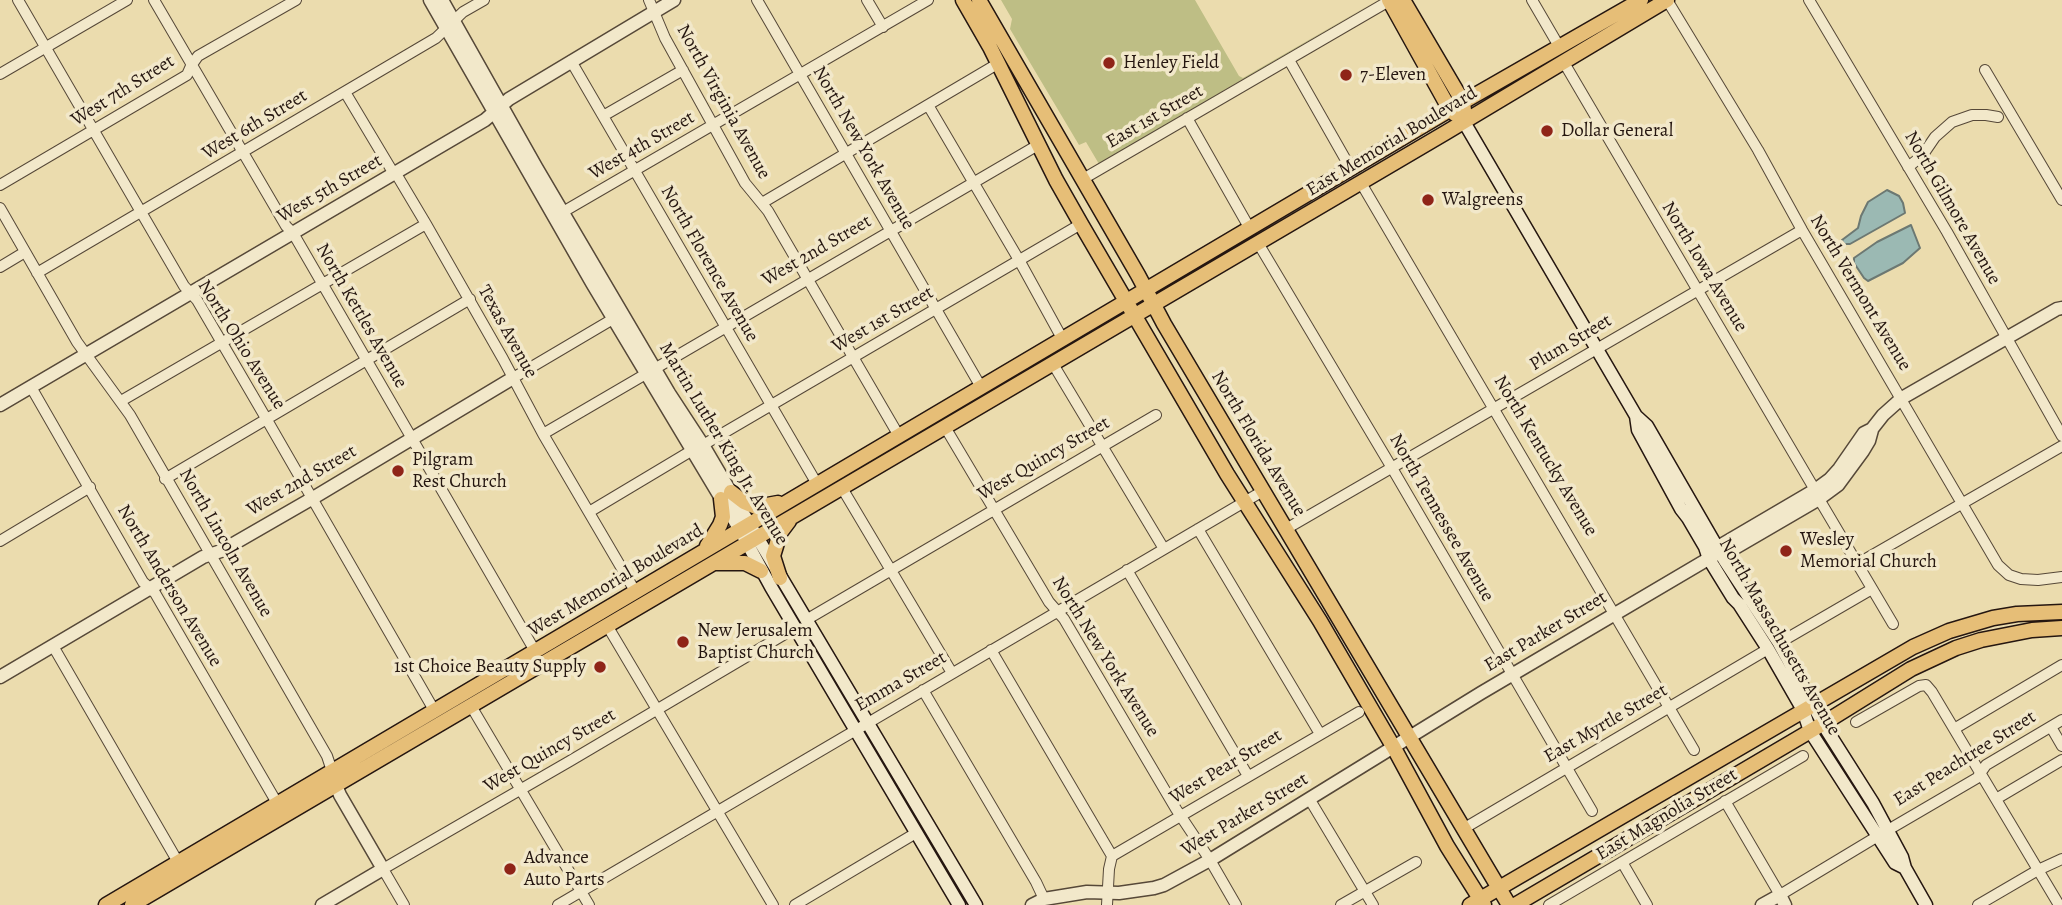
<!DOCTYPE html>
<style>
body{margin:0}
canvas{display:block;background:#ebdcae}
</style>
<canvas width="2062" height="905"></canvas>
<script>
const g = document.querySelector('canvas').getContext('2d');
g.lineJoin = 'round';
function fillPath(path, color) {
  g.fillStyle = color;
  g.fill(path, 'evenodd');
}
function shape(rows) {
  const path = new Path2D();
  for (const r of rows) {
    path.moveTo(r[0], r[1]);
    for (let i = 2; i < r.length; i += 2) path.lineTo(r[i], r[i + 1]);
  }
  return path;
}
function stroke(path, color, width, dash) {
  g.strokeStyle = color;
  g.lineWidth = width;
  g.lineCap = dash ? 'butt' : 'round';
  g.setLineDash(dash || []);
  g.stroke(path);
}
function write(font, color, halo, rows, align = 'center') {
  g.font = font + ' Alegreya,serif';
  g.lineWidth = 7;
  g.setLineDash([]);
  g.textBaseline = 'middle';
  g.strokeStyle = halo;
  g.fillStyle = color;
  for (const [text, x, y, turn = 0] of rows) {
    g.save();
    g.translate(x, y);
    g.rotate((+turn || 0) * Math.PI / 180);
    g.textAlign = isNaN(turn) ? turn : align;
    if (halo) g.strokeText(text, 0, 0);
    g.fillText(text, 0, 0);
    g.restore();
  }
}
fillPath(shape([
 [1001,0,1195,0,1239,76,1243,78,1378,0,1099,164,1086,142,1079,145,1010,29,1012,19]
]), '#bebe85');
const water = shape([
 [1887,190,1899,196,1903,203,1905,213,1850,244,1844,244,1842,240,1858,228,1861,216,1868,202,1887,190],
 [1911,225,1920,248,1903,263,1868,281,1864,278,1854,263,1854,258,1877,242,1911,225]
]);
fillPath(water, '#9bb9b3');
stroke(water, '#6c7872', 2);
const minor = shape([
 [18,0,184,286,197,300,267,420,434,710],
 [154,0,286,226,293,233,535,651],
 [649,0,665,38,745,183,768,211,899,436],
 [757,0,981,387],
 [867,0,883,27],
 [1532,0,1560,48],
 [1667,0,1758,150,1802,230,1998,565,2009,575,2021,579,2038,580,2062,577],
 [1809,0,1947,232,2062,436],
 [1289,60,1351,169],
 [571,61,817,484],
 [1563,61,1815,490],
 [1985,70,2062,200],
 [0,74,127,0],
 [345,92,391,169,398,177,426,224,503,359,543,434,635,591],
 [928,105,1019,260,1063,340],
 [603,116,683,70],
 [1187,118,1250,229],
 [1908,167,1922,156,1935,137,1952,122,1972,115,1986,115,1998,117],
 [1083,179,1389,1],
 [1361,183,1694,750],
 [0,185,187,75,191,66,198,56,296,0],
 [762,203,999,63],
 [0,208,77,342,130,415,327,756,332,771],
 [556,216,928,0],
 [1258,243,1392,468,1592,811],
 [0,267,25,252],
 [37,273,436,38,463,12,484,0],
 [1053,364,1164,549],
 [513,378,618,316],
 [31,387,143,582,155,593,277,803],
 [121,401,426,224],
 [945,427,1049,602,1064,619,1176,809,1210,860,1236,905],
 [543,434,1038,145],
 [703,445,1081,224],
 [165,479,470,299],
 [842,488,952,673],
 [1819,499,1893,624],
 [589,512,691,451],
 [1198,529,1320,734],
 [1286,529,1802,230],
 [0,541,90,487],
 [1857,564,2062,446],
 [1127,570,1248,776],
 [806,620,1156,415],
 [608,627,773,905],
 [1779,643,1872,589],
 [53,646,178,862],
 [991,650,1112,856],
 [923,690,1036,882,1044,899],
 [471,706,589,905],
 [1856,722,1919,686,1926,685,1932,692,2059,905],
 [2051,727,2062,746],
 [1954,729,2062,665],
 [1996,799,2062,760],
 [1310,800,1373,905],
 [1725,801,1780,895,1878,836],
 [1463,829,1768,649],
 [1888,830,1977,778,1986,765,2062,720],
 [1112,856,1359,712],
 [1622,862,1647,905],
 [404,905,383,869,570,761,795,628],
 [558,905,1263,491],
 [795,905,916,833],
 [1107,905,1109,869,1112,856],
 [1341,905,1416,862],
 [1549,905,1803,756],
 [1978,905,2038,870,2062,859]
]);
const tertiary = shape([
 [430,0,592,283,740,530],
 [442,0,536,167,669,393,703,445,750,525],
 [0,405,485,120,509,99,674,0],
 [1720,552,1728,552,1819,499,1838,485,1863,451,1869,441,1872,430],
 [0,677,203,557,221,551,313,498,513,378],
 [322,905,383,869,340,795,333,778],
 [1032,905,1044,899,1087,892,1119,893,1154,888,1164,885,1210,860,1481,693,1720,552,1723,544,1815,490,1830,479,1839,469,1864,433,1872,429,1883,415,1902,398,2057,309,2062,308],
 [1762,905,1780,895,1785,905]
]);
const secondary = shape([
 [1464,122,1636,416,1647,426,1725,561,1779,643,1828,732,1873,803,1902,857,1905,868,1926,905],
 [1636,416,1638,430,1681,509,1688,518,1705,547,1709,559,1733,598,1739,604,1768,649,1803,710,1810,731,1895,863,1905,868],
 [750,525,976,905],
 [740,530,771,587,959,905]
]);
const primary = shape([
 [963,0,990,47,1056,180,1081,224,1227,474,1320,621,1394,748,1447,846,1484,905],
 [979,0,1138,275,1164,324,1509,905],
 [1389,0,1450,110,1455,114],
 [1403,0,1463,102,1464,110],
 [731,492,744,502,756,507,778,503],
 [707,546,720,525,723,517,721,499],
 [716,563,745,563,761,571],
 [780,578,773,556,780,533,789,521],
 [106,905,1463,102,1641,0],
 [132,905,1445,133,1667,0],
 [1470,905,1913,647,1949,631,1993,618,2017,614,2062,612],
 [1515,905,1824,723,1911,669,1956,648,1981,640,2032,630,2062,628]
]);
stroke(minor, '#564838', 12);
stroke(tertiary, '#564838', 15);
stroke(secondary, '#251610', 15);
stroke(primary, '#251610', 17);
stroke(minor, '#f2e8ca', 10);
stroke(tertiary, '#f2e8ca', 12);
stroke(secondary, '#f2e8ca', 12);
stroke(primary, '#e6be77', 14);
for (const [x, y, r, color] of [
 [1109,63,7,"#8f2418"],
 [1346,75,7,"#8f2418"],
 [1547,131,7,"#8f2418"],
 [1428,200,7,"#8f2418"],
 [398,471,7,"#8f2418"],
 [1786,551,7,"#8f2418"],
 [683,642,7,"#8f2418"],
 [600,667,7,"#8f2418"],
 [510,869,7,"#8f2418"]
]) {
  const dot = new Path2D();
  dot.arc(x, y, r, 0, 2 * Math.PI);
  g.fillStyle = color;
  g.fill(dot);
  stroke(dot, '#f2e8ca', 2.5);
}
write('19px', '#251610', '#f2e8ca', [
 ["Henley Field",1123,63],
 ["7-Eleven",1360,75],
 ["Dollar General",1561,131],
 ["Walgreens",1442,200],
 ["Pilgram",412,460],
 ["Rest Church",412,482],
 ["Wesley",1800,540],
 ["Memorial Church",1800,562],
 ["New Jerusalem",697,631],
 ["Baptist Church",697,653],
 ["1st Choice Beauty Supply",586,667,"right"],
 ["Advance",524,858],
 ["Auto Parts",524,880]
], 'left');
write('19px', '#251610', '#f2e8ca', [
 ["West 7th Street",123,91,-32],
 ["North Virginia Avenue",723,102,61],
 ["East 1st Street",1155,117,-30],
 ["West 6th Street",255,125,-31],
 ["East Memorial Boulevard",1392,142,-31],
 ["West 4th Street",642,146,-30],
 ["North New York Avenue",863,148,60],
 ["West 5th Street",330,189,-30],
 ["North Gilmore Avenue",1952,208,60],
 ["West 2nd Street",817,251,-30],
 ["North Florence Avenue",709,264,60],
 ["North Iowa Avenue",1704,267,59],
 ["North Vermont Avenue",1860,293,59],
 ["North Kettles Avenue",361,316,60],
 ["West 1st Street",883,320,-30],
 ["Texas Avenue",507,332,61],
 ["Plum Street",1571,343,-31],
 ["North Ohio Avenue",241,345,58],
 ["Martin Luther King Jr. Avenue",723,444,59],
 ["North Florida Avenue",1258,444,59],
 ["North Kentucky Avenue",1545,456,59],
 ["West Quincy Street",1044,459,-30],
 ["West 2nd Street",302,481,-30],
 ["North Tennessee Avenue",1441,518,60],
 ["North Lincoln Avenue",225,543,60],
 ["West Memorial Boulevard",616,581,-31],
 ["North Anderson Avenue",169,586,59],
 ["East Parker Street",1546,632,-31],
 ["North Massachusetts Avenue",1779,637,60],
 ["North New York Avenue",1105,657,58],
 ["Emma Street",901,682,-30],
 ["East Myrtle Street",1606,724,-30],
 ["West Quincy Street",550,751,-30],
 ["East Peachtree Street",1965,759,-32],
 ["West Pear Street",1226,767,-31],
 ["West Parker Street",1245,815,-31],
 ["East Magnolia Street",1667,815,-31]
]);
</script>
